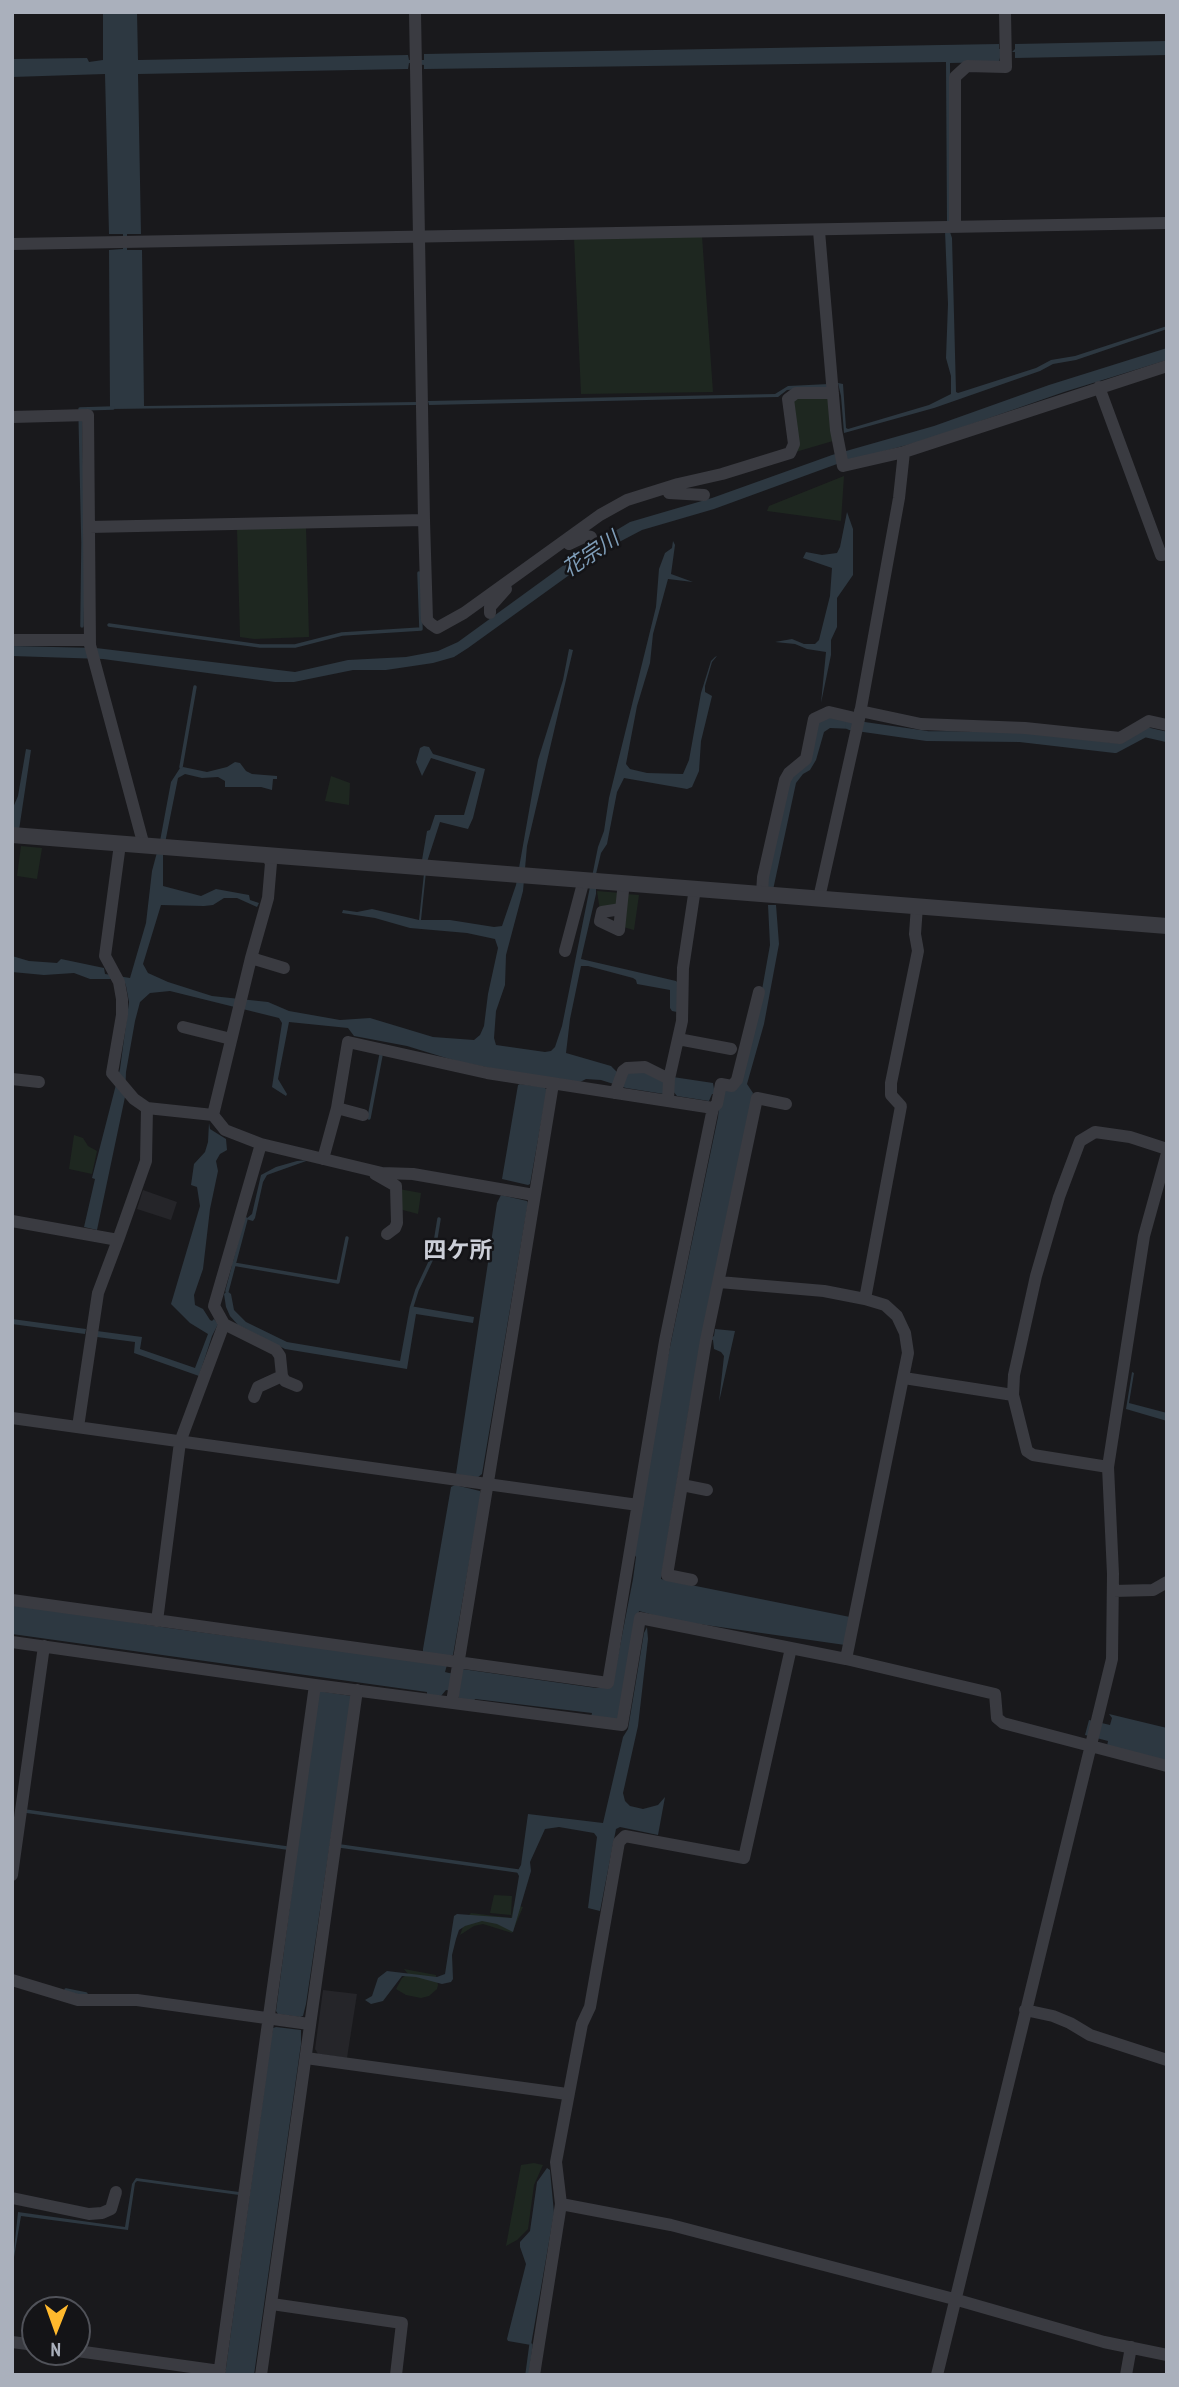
<!DOCTYPE html>
<meta charset="utf-8">
<style>
body{margin:0}
#map{position:relative;width:1179px;height:2387px;overflow:hidden;background:#19191c;font-family:"PT Sans Narrow",sans-serif}
canvas{display:block}
.frame{position:absolute;inset:0;border:14px solid #aab0bc;pointer-events:none}
.north{position:absolute;left:21px;top:2296px;width:70px;height:70px;box-sizing:border-box;background:#141417;border:2px solid #505259;border-radius:50%;rotate:181deg;font-size:19px;font-weight:700;line-height:28px;text-align:center;color:#aab0bc}
.north::after{content:'';display:block;margin:auto;width:24px;height:32px;background:#ffb92d;clip-path:polygon(50% 0,100% 100%,50% 72%,0 100%)}
</style>
<div id="map">
<canvas width="1179" height="2387"></canvas>
<div class="frame"></div>
<div class="north">N</div>
</div>
<script>
const g = document.querySelector('canvas').getContext('2d');
g.lineJoin = 'round';
function fillPath(path, color) {
  g.fillStyle = color;
  g.fill(path, 'evenodd');
}
function shape(rows) {
  const path = new Path2D();
  for (const r of rows) {
    path.moveTo(r[0], r[1]);
    for (let i = 2; i < r.length; i += 2) path.lineTo(r[i], r[i + 1]);
  }
  return path;
}
function stroke(path, color, width, dash) {
  g.strokeStyle = color;
  g.lineWidth = width;
  g.lineCap = dash ? 'butt' : 'round';
  g.setLineDash(dash || []);
  g.stroke(path);
}
function write(font, color, halo, rows, align = 'center') {
  g.font = font + ' "PT Sans Narrow","Noto Sans JP",sans-serif';
  g.lineWidth = 5;
  g.setLineDash([]);
  g.textBaseline = 'middle';
  g.strokeStyle = halo;
  g.fillStyle = color;
  for (const [text, x, y, turn = 0] of rows) {
    g.save();
    g.translate(x, y);
    g.rotate((+turn || 0) * Math.PI / 180);
    g.textAlign = isNaN(turn) ? turn : align;
    if (halo) g.strokeText(text, 0, 0);
    g.fillText(text, 0, 0);
    g.restore();
  }
}
fillPath(shape([
 [143,1190,177,1202,171,1220,137,1209],
 [323,1990,357,1994,347,2058,318,2054,315,2049]
]), '#252529');
fillPath(shape([
 [702,236,713,392,581,394,574,238],
 [797,396,829,397,833,441,792,453,791,401],
 [844,476,841,521,767,511,769,506],
 [306,527,309,637,254,639,240,637,237,529],
 [331,776,350,783,349,805,325,801],
 [21,846,42,848,37,879,17,876],
 [597,891,621,893,619,905,600,911],
 [626,894,639,895,634,930,623,927],
 [74,1135,83,1138,88,1146,97,1151,92,1174,69,1169],
 [399,1189,421,1193,418,1214,399,1209],
 [494,1895,512,1896,511,1915,490,1913],
 [514,1905,523,1907,512,1933,483,1924,474,1926,460,1935,466,1918,471,1913,511,1918],
 [404,1969,436,1975,438,1985,437,1989,429,1996,421,1998,406,1995,396,1989,402,1978,408,1974],
 [534,2163,543,2165,534,2185,528,2229,517,2240,506,2246,521,2165]
]), '#1e2720');
fillPath(shape([
 [103,12,137,12,138,60,408,55,409,60,424,60,424,54,999,44,999,49,1002,49,999,62,950,63,951,225,947,225,946,62,424,69,424,65,409,63,408,69,138,74,141,234,127,234,127,250,142,250,144,406,417,402,417,405,110,409,109,250,123,249,123,234,109,234,105,74,12,77,12,59,87,58,89,62,103,60],
 [1167,41,1167,55,1015,58,1015,52,1012,52,1015,49,1015,44],
 [945,231,950,232,952,238,956,392,958,393,1036,368,1051,360,1075,356,1167,326,1167,329,1076,360,1053,364,1040,371,934,408,844,433,841,396,838,383,843,384,846,428,848,429,929,405,951,394,951,376,946,358,948,304],
 [1167,348,1167,360,1064,392,929,439,837,464,714,509,642,530,604,550,468,648,454,657,433,663,386,670,353,670,294,682,275,682,103,659,12,656,12,646,96,648,295,672,348,660,406,657,438,651,458,642,590,546,630,522,712,498,832,455,934,426,1049,385],
 [829,384,829,387,787,390,778,397,429,405,428,401,775,394,788,386],
 [847,512,853,529,853,575,837,598,837,627,831,640,831,655,821,703,826,652,807,649,795,644,775,642,792,639,804,644,815,644,819,640,830,596,832,568,803,558,806,552,822,555,837,553,840,547],
 [673,541,675,545,671,574,693,582,668,579,653,634,650,663,637,706,626,764,630,769,647,773,683,774,689,760,701,693,711,661,715,657,717,656,712,662,705,686,705,692,712,696,701,741,699,771,692,787,687,789,624,778,617,792,607,844,601,853,596,874,596,894,581,959,676,981,678,983,677,1012,672,1011,670,1008,670,990,637,984,636,980,633,978,588,966,581,966,570,1019,566,1053,611,1066,618,1073,626,1070,713,1083,714,1089,717,1090,716,1094,712,1094,709,1101,677,1096,672,1090,664,1094,626,1088,601,1080,586,1079,580,1082,495,1069,456,1061,407,1046,354,1036,348,1028,289,1022,278,1079,287,1094,286,1096,272,1087,282,1023,279,1018,170,991,150,993,140,1002,135,1021,126,1072,125,1097,97,1230,84,1227,95,1179,92,1178,120,1069,129,1002,126,986,125,983,111,979,90,979,74,973,44,975,12,972,12,956,29,961,57,963,61,959,104,968,105,974,130,978,146,923,152,871,160,841,171,782,180,768,183,767,207,772,227,767,235,762,240,763,246,771,252,774,277,776,277,779,273,779,272,790,261,787,225,787,225,781,218,777,202,778,185,774,178,778,163,853,163,886,201,896,216,889,249,895,250,900,259,903,257,907,237,898,224,898,213,905,204,906,161,905,143,964,148,973,168,982,212,996,268,1002,289,1011,340,1020,370,1018,433,1037,474,1040,480,1035,484,1026,488,994,498,948,495,939,467,933,410,928,375,918,342,913,343,910,357,912,372,909,419,920,425,864,422,860,427,831,430,830,435,815,464,815,476,772,431,758,422,776,416,762,420,748,424,746,429,747,433,754,485,769,473,818,468,829,440,822,427,862,421,920,450,920,494,927,502,926,516,885,538,760,563,680,569,649,573,650,527,846,523,891,506,955,505,985,496,1011,494,1038,496,1045,545,1052,551,1051,555,1047,562,1026,598,847,604,831,609,798,656,607,659,569,665,553,672,548],
 [828,715,854,723,853,729,830,728,824,732,816,760,810,770,803,774,796,783,773,890,765,885,788,780,797,769,818,721],
 [26,749,31,750,19,830,12,828,12,810,18,796],
 [768,905,776,905,779,944,764,1024,747,1084,753,1093,689,1409,661,1579,850,1617,845,1645,671,1620,639,1611,621,1717,616,1720,591,1717,592,1713,475,1699,474,1701,459,1699,459,1692,446,1690,441,1696,427,1695,427,1692,12,1634,12,1603,169,1628,447,1665,445,1672,449,1673,462,1674,462,1669,596,1688,612,1687,633,1579,636,1557,634,1554,666,1366,718,1117,721,1092,732,1088,760,1001,770,945],
 [520,1084,544,1087,547,1090,530,1184,528,1185,502,1179,518,1085],
 [209,1123,210,1129,226,1139,227,1150,220,1154,216,1161,218,1171,210,1209,203,1269,194,1295,195,1305,203,1309,210,1320,212,1321,214,1319,218,1324,212,1336,199,1376,134,1353,135,1342,97,1337,97,1331,142,1337,140,1349,195,1368,208,1334,190,1323,171,1304,200,1206,197,1187,191,1185,194,1164,205,1152,208,1142],
 [309,1160,267,1175,263,1182,255,1218,253,1221,246,1219,252,1214,261,1175,276,1167,297,1161],
 [501,1195,527,1201,528,1203,482,1474,477,1478,456,1474,497,1203],
 [227,1291,231,1294,234,1310,246,1322,287,1342,400,1361,410,1306,474,1317,473,1323,416,1314,407,1369,285,1349,238,1325,230,1316,226,1307,224,1294],
 [12,1319,86,1329,85,1334,12,1324],
 [715,1329,735,1331,719,1402,724,1356,721,1352,714,1349,713,1340,709,1339,714,1336],
 [1132,1372,1134,1373,1129,1403,1167,1413,1167,1421,1126,1409],
 [455,1485,480,1491,481,1495,453,1655,448,1656,423,1652,423,1649,451,1487],
 [647,1627,648,1639,638,1726,623,1793,625,1801,630,1806,643,1809,658,1805,665,1797,658,1835,620,1827,616,1829,600,1911,588,1908,597,1837,594,1833,559,1827,545,1829,530,1862,531,1871,513,1932,497,1924,482,1921,465,1926,459,1930,456,1939,452,1955,453,1979,451,1982,442,1984,416,1977,402,1976,383,2001,371,2004,365,2000,372,1996,378,1978,387,1971,437,1977,445,1974,454,1916,457,1914,512,1918,519,1876,517,1872,521,1865,528,1814,603,1823,623,1737,628,1729,644,1633],
 [318,1691,352,1696,306,2004,303,2016,300,2017,278,2014,276,2011],
 [1109,1714,1167,1728,1167,1764,1106,1751,1108,1741,1085,1735,1089,1720,1110,1725,1112,1718],
 [276,2027,301,2030,301,2044,254,2375,225,2375,271,2039,273,2028],
 [547,2168,550,2170,554,2213,531,2345,508,2341,507,2339,526,2264,520,2247,520,2242,530,2231,537,2182],
 [136,2178,239,2192,239,2195,137,2181,135,2183,128,2230,21,2216,12,2269,18,2212,125,2227,132,2184]
]), '#2d3841');
stroke(shape([
 [109,625,260,646,295,646,342,634,421,629,419,573],
 [82,626,83,543,80,409,113,408],
 [181,767,195,687],
 [369,1118,381,1055],
 [233,1264,338,1282,347,1238],
 [227,1291,246,1219],
 [412,1306,417,1290,433,1256,439,1219],
 [25,1811,287,1848],
 [340,1846,518,1871],
 [66,1990,86,1994],
 [527,2375,531,2345]
]), '#2d3841', 3.5);
stroke(shape([
 [850,725,927,736,1020,737,1115,748,1145,732,1167,737]
]), '#2d3841', 10);
stroke(shape([
 [415,12,424,520,427,620,431,624,437,628,464,613,600,515,627,500,678,484,722,474,790,453,794,444,788,399,796,393,833,393],
 [955,227,955,77,967,66,1006,67,1005,12],
 [819,231,836,430,843,466,904,452,1167,366],
 [12,244,1167,223],
 [1099,387,1161,555,1167,554],
 [12,417,88,415,90,645,144,846],
 [669,493,704,495],
 [89,527,424,520],
 [569,544,586,536,591,537],
 [490,613,490,607,506,589],
 [12,640,90,640],
 [860,711,921,724,1025,728,1120,738,1149,721,1167,725],
 [120,844,105,956,119,982,122,999,122,1015,112,1073,134,1099,147,1108,213,1115,225,1130,261,1144,214,1306,224,1324,276,1350,280,1356,282,1376,285,1381,297,1386],
 [762,894,763,877,785,780,789,773,806,759,814,719,829,712,859,719],
 [819,898,859,719,899,498,904,452],
 [621,909,602,912,600,921,619,930,623,891,623,884],
 [565,951,582,887],
 [251,958,284,968],
 [183,1027,231,1039],
 [678,1039,731,1049],
 [12,1079,39,1082],
 [615,1093,623,1071,627,1068,645,1067,669,1079],
 [668,1101,669,1079,682,1021,683,968,694,895],
 [337,1108,363,1115],
 [213,1115,251,958,268,898,271,863,267,856],
 [261,1144,382,1173,413,1174,534,1195],
 [323,1159,337,1108,348,1042,487,1073,713,1108],
 [375,1174,396,1186,397,1223,395,1228,387,1234],
 [12,1221,118,1240,98,1293,78,1427],
 [118,1240,146,1161,147,1108],
 [719,1282,824,1291,865,1299,885,1305,897,1316,905,1333,908,1353,846,1659],
 [865,1299,901,1106,891,1095,891,1083,918,951,915,934,917,906],
 [904,1378,1013,1395],
 [254,1397,258,1387,282,1376],
 [12,1418,638,1505],
 [1108,1467,1033,1455,1027,1451,1013,1395,1014,1375,1036,1276,1059,1197,1080,1141,1095,1132,1130,1137,1167,1149],
 [682,1485,707,1490],
 [692,1580,667,1575,706,1340,757,1098,786,1104],
 [1113,1591,1153,1590,1167,1582],
 [12,1600,608,1683,665,1341,713,1108,717,1104,721,1084,732,1086,737,1080,759,992],
 [157,1621,180,1442,224,1324],
 [12,1642,315,1685,622,1725,640,1618,846,1659,995,1694,997,1718,1003,1723,1167,1766],
 [452,1702,553,1084],
 [12,1875,44,1646],
 [12,1980,78,2000,137,2000,309,2024],
 [1025,2010,1053,2016,1070,2023,1090,2035,1167,2060],
 [306,2058,567,2094],
 [12,2198,89,2214,102,2213,111,2209,116,2192],
 [561,2204,671,2225,954,2299,1104,2342,1167,2355],
 [272,2304,402,2323,396,2375],
 [12,2342,35,2345],
 [77,2351,220,2371],
 [219,2375,315,1685],
 [261,2375,357,1690],
 [534,2375,561,2204,556,2162,582,2024,590,2007,619,1842,625,1836,744,1858,791,1648],
 [937,2375,1112,1659,1113,1574,1108,1467,1144,1236,1167,1153],
 [1126,2375,1131,2347]
]), '#3a3b41', 12);
stroke(shape([
 [12,835,1167,926]
]), '#3a3b41', 16);
write('italic 21px', '#7f9eb9', '#141417', [
 ["花宗川",591,555,-34]
]);
write('bold 23px', '#cccfd8', '#141417', [
 ["四ケ所",458,1251]
]);
</script>
